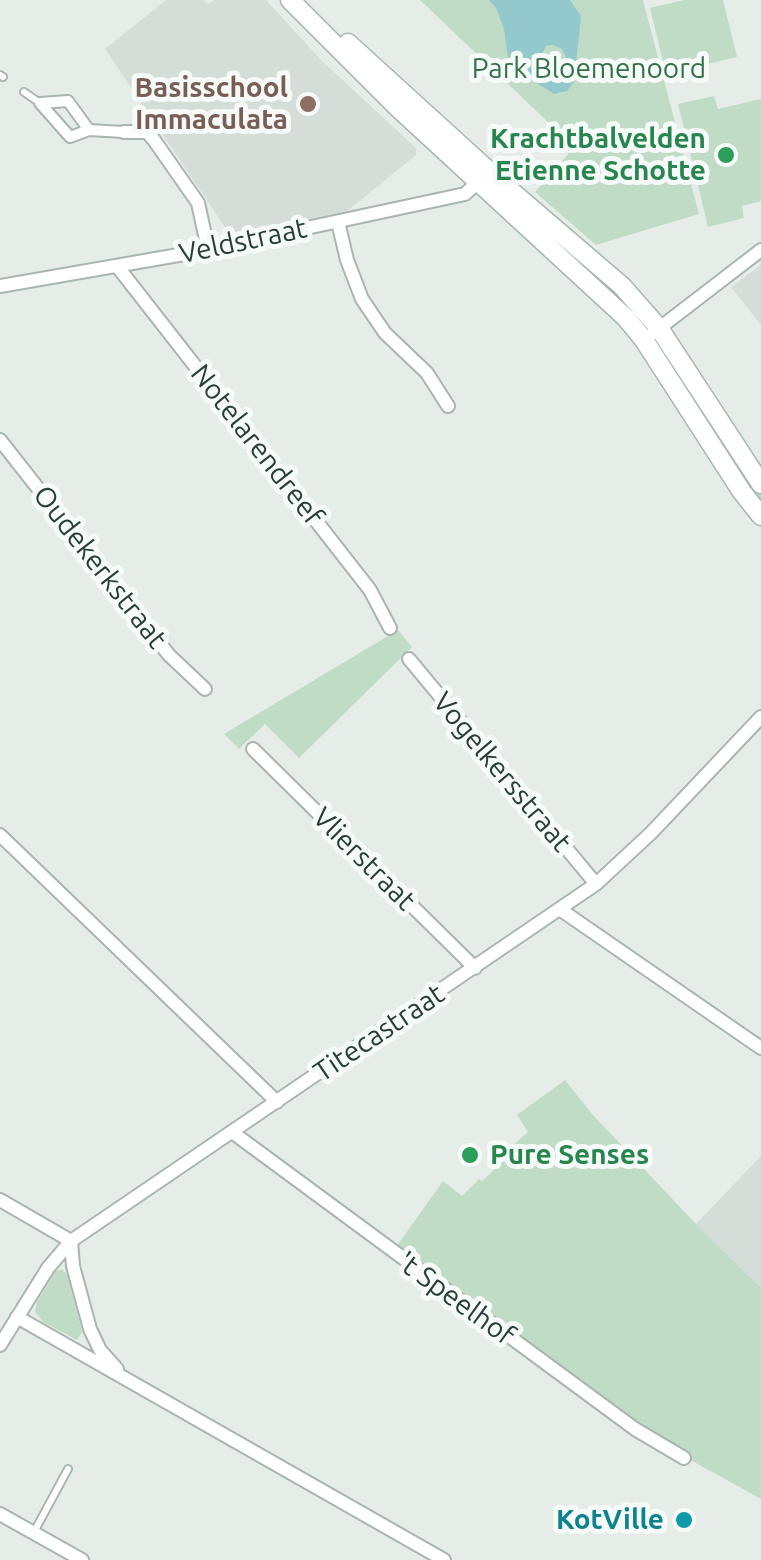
<!DOCTYPE html>
<style>
body{margin:0}
canvas{display:block;background:#e6ede9}
</style>
<canvas width="761" height="1560"></canvas>
<script>
const g = document.querySelector('canvas').getContext('2d');
g.lineJoin = 'round';
function fillPath(path, color) {
  g.fillStyle = color;
  g.fill(path, 'evenodd');
}
function shape(rows) {
  const path = new Path2D();
  for (const r of rows) {
    path.moveTo(r[0], r[1]);
    for (let i = 2; i < r.length; i += 2) path.lineTo(r[i], r[i + 1]);
  }
  return path;
}
function stroke(path, color, width, dash) {
  g.strokeStyle = color;
  g.lineWidth = width;
  g.lineCap = dash ? 'butt' : 'round';
  g.setLineDash(dash || []);
  g.stroke(path);
}
function write(font, color, halo, rows, align = 'center') {
  g.font = font + ' Ubuntu,sans-serif';
  g.lineWidth = 10;
  g.setLineDash([]);
  g.textBaseline = 'middle';
  g.strokeStyle = halo;
  g.fillStyle = color;
  for (const [text, x, y, turn = 0] of rows) {
    g.save();
    g.translate(x, y);
    g.rotate((+turn || 0) * Math.PI / 180);
    g.textAlign = isNaN(turn) ? turn : align;
    if (halo) g.strokeText(text, 0, 0);
    g.fillText(text, 0, 0);
    g.restore();
  }
}
fillPath(shape([
 [166,0,204,0,208,4,214,0,266,0,322,61,416,148,416,155,347,211,231,236,105,49],
 [761,265,761,325,731,287],
 [761,1156,761,1288,696,1224]
]), '#d4ddd8');
fillPath(shape([
 [420,0,643,0,699,214,596,245,535,192,574,147],
 [684,0,723,0,737,57,666,74,650,8],
 [714,96,718,109,761,99,761,201,742,206,744,218,708,227,678,104],
 [671,363,761,493,761,506,669,364],
 [398,630,412,647,299,758,265,724,239,749,224,734],
 [565,1080,593,1115,696,1224,761,1288,761,1499,685,1457,635,1425,394,1250,443,1181,462,1196,479,1179,482,1181,497,1167,493,1163,528,1132,517,1115],
 [61,1269,67,1274,82,1332,77,1340,43,1322,35,1312,37,1302,55,1272]
]), '#c1dcc6');
fillPath(shape([
 [489,0,570,0,581,16,574,82,567,91,554,94,535,82,508,58,504,29,496,8],
 [553,45,562,49,566,57,563,67,553,77,541,73,538,63,546,46]
]), '#93c9cd');
const service = shape([
 [0,75,3,77],
 [24,92,40,103],
 [34,1532,68,1469]
]);
const pedestrian = shape([
 [40,103,70,137,89,130,124,132],
 [40,103,68,101,89,130]
]);
const minor = shape([
 [124,132,147,132,154,140,198,203,208,249],
 [338,222,347,260,362,299,385,333,427,373,448,406],
 [117,266,370,590,390,628],
 [0,286,190,253,465,194,479,181],
 [644,340,761,250],
 [0,440,169,655,205,689],
 [409,659,596,884],
 [253,749,475,968],
 [0,835,277,1102],
 [561,910,761,1048],
 [232,1132,635,1429,684,1458],
 [0,1200,71,1241],
 [71,1241,73,1266,90,1329,100,1350,117,1369],
 [17,1317,444,1560],
 [0,1345,48,1268,71,1241,596,884,651,833,761,717],
 [0,1514,82,1560]
]);
const secondary = shape([
 [290,0,398,108,626,318,644,340,742,492,761,516],
 [348,43,503,184,622,286,659,328,761,484]
]);
stroke(service, '#a9b5b0', 10);
stroke(pedestrian, '#a9b5b0', 14);
stroke(minor, '#a9b5b0', 16);
stroke(secondary, '#a5b8b0', 21);
stroke(service, '#fff', 6);
stroke(pedestrian, '#fff', 10);
stroke(minor, '#fff', 12);
stroke(secondary, '#fff', 18);
for (const [x, y, r, color] of [
 [308,104,10,"#8d6e63"],
 [726,155,10,"#2e9e5b"],
 [470,1155,10,"#2e9e5b"],
 [684,1520,10,"#0f9aa8"]
]) {
  const dot = new Path2D();
  dot.arc(x, y, r, 0, 2 * Math.PI);
  g.fillStyle = color;
  g.fill(dot);
  stroke(dot, '#f6faf8', 4);
}
write('28px', '#337247', '#f6faf8', [
 ["Park Bloemenoord",589,69]
]);
write('bold 28px', '#785e54', '#f6faf8', [
 ["Basisschool",288,88],
 ["Immaculata",288,120]
], 'right');
write('bold 28px', '#27864d', '#f6faf8', [
 ["Krachtbalvelden",706,139],
 ["Etienne Schotte",706,171],
 ["Pure Senses",490,1155,"left"]
], 'right');
write('28px', '#263e36', '#f6faf8', [
 ["Veldstraat",243,241,-12],
 ["Notelarendreef",257,445,52],
 ["Oudekerkstraat",100,567,52],
 ["Vogelkersstraat",502,772,50],
 ["Vlierstraat",364,859,45],
 ["Titecastraat",379,1033,-34],
 ["'t Speelhof",456,1299,36]
]);
write('bold 28px', '#0d838f', '#f6faf8', [
 ["KotVille",664,1520]
], 'right');
</script>
